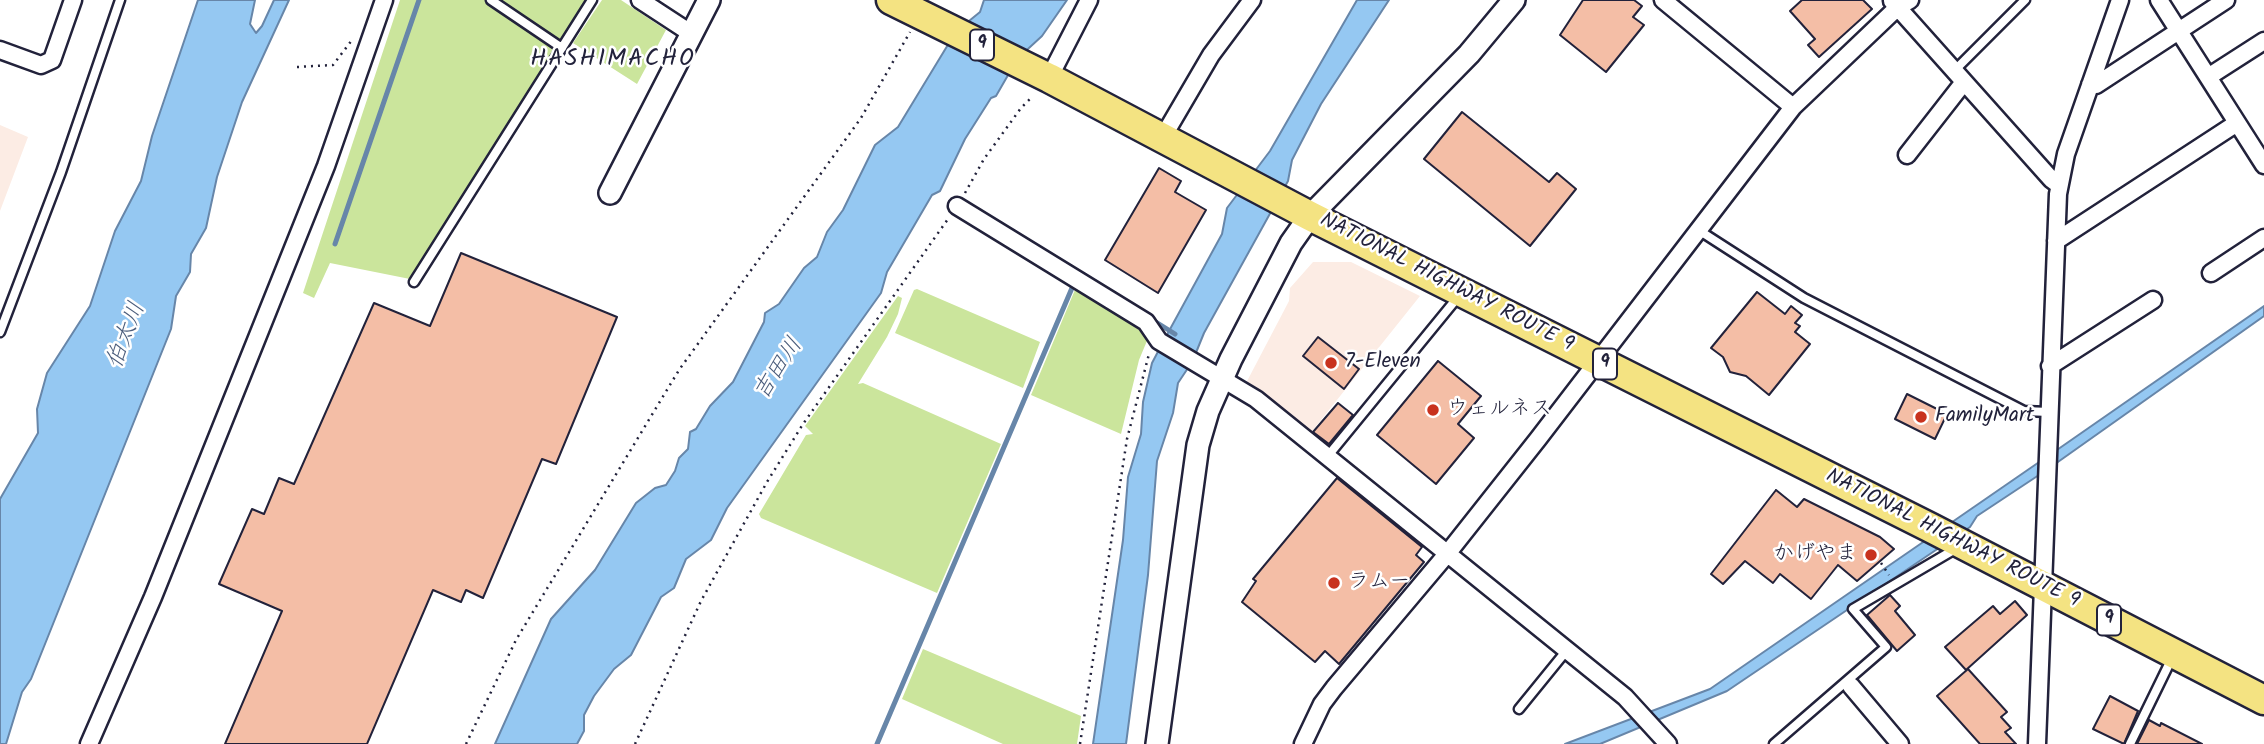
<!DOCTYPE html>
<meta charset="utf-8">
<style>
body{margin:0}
canvas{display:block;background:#fff}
</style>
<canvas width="2264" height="744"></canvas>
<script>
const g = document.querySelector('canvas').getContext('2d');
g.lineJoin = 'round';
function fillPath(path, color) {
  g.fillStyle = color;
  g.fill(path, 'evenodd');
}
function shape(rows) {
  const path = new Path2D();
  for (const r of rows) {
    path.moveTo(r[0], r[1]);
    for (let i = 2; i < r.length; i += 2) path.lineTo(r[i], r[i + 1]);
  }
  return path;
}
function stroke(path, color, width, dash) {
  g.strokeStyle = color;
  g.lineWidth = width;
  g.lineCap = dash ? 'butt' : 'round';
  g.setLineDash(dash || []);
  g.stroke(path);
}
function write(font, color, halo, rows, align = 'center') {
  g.font = font + ' Kalam,"Klee One",sans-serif';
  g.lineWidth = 5;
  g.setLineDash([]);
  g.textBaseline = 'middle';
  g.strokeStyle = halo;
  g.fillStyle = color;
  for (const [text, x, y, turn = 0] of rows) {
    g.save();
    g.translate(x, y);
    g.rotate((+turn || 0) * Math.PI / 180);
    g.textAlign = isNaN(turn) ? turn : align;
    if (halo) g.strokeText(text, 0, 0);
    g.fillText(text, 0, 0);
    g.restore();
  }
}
fillPath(shape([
 [0,125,28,137,0,211],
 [1313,262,1351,262,1420,296,1309,435,1245,385,1289,301,1290,288]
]), '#fcece4');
fillPath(shape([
 [400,0,586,0,410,279,330,263,314,298,303,293],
 [602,0,621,0,666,30,637,84,573,43],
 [1077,285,1140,325,1149,336,1139,360,1121,434,1031,395],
 [917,289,1040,342,1023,388,895,333,914,290],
 [898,296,902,298,898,314,887,337,858,384,863,383,1001,444,937,593,761,518,759,514,806,435,813,434,805,426],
 [923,649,1081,716,1077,744,1003,744,902,699]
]), '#cbe59c');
const water = shape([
 [198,0,255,0,250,24,256,33,262,26,274,0,289,0,242,102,217,177,206,228,191,254,190,272,176,296,171,329,31,679,22,692,6,744,0,744,0,499,38,433,37,409,47,373,90,306,115,231,141,181,152,136,198,0],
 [984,0,1067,0,1042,36,1017,59,958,30,980,12,984,0],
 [1357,0,1389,0,1321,104,1292,160,1288,181,1204,333,1193,360,1163,342,1222,234,1227,208,1270,151,1357,0],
 [949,43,1015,63,996,96,991,98,965,139,940,191,932,195,887,272,881,293,727,508,711,540,686,559,674,588,661,597,631,655,614,669,594,696,584,715,584,731,577,744,495,744,551,619,595,570,636,503,655,488,666,485,675,471,679,458,688,449,690,432,696,429,710,406,733,382,764,322,765,313,779,304,804,268,817,257,827,232,843,210,875,145,898,127,949,43],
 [2264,306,2264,316,2048,469,2054,452,2264,306],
 [1162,344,1192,362,1178,383,1173,413,1157,461,1148,575,1126,744,1093,744,1123,540,1128,477,1141,434,1143,402,1152,363,1162,344],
 [2045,458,2045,471,1977,516,1970,527,1727,691,1600,744,1565,744,1710,689,2045,458]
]);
fillPath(water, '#95c8f2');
stroke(water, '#6786a9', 2);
stroke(shape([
 [335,244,419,0],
 [1151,319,1175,334],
 [877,744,1075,281]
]), '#6786a9', 5);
const building = shape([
 [1583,0,1634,0,1642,6,1633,17,1644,25,1606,72,1560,35,1583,0],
 [1802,0,1863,0,1872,9,1819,57,1808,45,1815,39,1790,11,1802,0],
 [1462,112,1549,182,1557,173,1576,189,1530,246,1424,159,1462,112],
 [1159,168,1181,181,1175,192,1206,210,1158,293,1105,260,1159,168],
 [461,253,617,317,556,464,542,459,483,598,466,590,461,602,433,590,367,744,225,744,282,611,219,584,252,509,264,514,279,478,294,484,374,303,430,326,461,253],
 [1757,292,1785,314,1791,306,1802,315,1795,323,1800,326,1795,332,1810,344,1769,395,1746,376,1730,372,1723,357,1711,348,1757,292],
 [1318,337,1359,369,1344,389,1303,356,1318,337],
 [1438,361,1481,396,1458,424,1474,438,1436,484,1377,435,1438,361],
 [1907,394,1947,414,1935,439,1895,419,1907,394],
 [1338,403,1353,415,1329,444,1313,432,1338,403],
 [1337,478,1422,547,1416,555,1424,562,1339,664,1325,651,1315,662,1242,602,1256,581,1253,579,1337,478],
 [1776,490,1797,507,1804,499,1880,537,1894,549,1857,581,1838,565,1811,599,1780,574,1773,583,1745,561,1723,584,1711,574,1776,490],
 [1890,595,1900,606,1895,611,1915,635,1897,651,1867,615,1890,595],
 [2015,601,2027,615,1966,670,1945,647,1993,606,2000,614,2015,601],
 [1968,669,2007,712,2001,717,2011,728,2005,732,2016,744,1980,744,1937,696,1968,669],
 [2110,696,2138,711,2124,744,2093,729,2110,696],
 [2149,720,2160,726,2161,723,2202,744,2137,744,2149,720]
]);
fillPath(building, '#f4bea6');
stroke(building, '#22223b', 2);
const service = shape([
 [491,0,562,48],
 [1954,71,2025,0],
 [1700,231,1804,298,2024,411,2049,412],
 [414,282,592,0],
 [0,332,61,172,120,0],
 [1327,457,1458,297],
 [1519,709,1567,650],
 [1774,744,1886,647,1853,609,1957,548],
 [2130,744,2172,658]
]);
const minor = shape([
 [640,0,692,34],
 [1663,0,1793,107],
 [2159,0,2264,165],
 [1892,1,2051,179,2059,185],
 [0,50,41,65,52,60,73,0],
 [2208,77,2264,41],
 [1049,78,1089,0],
 [2090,85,2096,85,2226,0],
 [1163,137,1211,55,1252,0],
 [1907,155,1964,82],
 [957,206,1146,322,1159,341,1256,399,1625,697,1668,744],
 [2056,241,2237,123],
 [2211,273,2264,238],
 [2050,366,2153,300],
 [1851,686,1900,744],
 [89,744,153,597,326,166,384,0],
 [1303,744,1322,704,1334,688,1447,554,1538,439,1793,107,1898,7,1910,0],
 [2037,744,2058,194,2066,154,2120,0]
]);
const tertiary = shape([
 [610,193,709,0],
 [1157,744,1198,445,1208,411,1231,359,1291,243,1310,216,1469,54,1514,0]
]);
const trunk = shape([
 [891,0,1049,78,1310,216,1931,528,2264,700]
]);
stroke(service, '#22223b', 13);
stroke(minor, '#22223b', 21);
stroke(tertiary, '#22223b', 26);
stroke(trunk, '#22223b', 33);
stroke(shape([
 [297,67,333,65,352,40],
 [965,193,984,159,1021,108,1033,96],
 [1881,563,1889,575],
 [466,744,516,640,679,370,861,118,910,32],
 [635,744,701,601,767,482,803,424,948,219],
 [1080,744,1127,439,1149,354]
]), '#22223b', 2.5, [2, 5]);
stroke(service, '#fff', 8);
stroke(minor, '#fff', 16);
stroke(tertiary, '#fff', 21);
stroke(trunk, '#f4e382', 28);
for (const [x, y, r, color] of [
 [1331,363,7,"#c8321e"],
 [1433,410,7,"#c8321e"],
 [1921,417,7,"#c8321e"],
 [1871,555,7,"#c8321e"],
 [1334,583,7,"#c8321e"]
]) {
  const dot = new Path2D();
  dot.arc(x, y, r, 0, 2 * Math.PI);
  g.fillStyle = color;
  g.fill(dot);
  stroke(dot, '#fff', 2.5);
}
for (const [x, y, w] of [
 [982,45,24],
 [1605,364,24],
 [2109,620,24]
]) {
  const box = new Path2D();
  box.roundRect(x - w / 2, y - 15.5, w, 31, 5);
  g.fillStyle = '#fff';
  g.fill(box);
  stroke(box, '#22223b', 2);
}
write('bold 19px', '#22223b', null, [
 ["9",982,45],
 ["9",1605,364],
 ["9",2109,620]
]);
write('21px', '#22223b', '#fff', [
 ["NATIONAL HIGHWAY ROUTE 9",1446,284,27],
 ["NATIONAL HIGHWAY ROUTE 9",1952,540,27]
]);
write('21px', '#22223b', '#fff', [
 ["7-Eleven",1345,363],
 ["ウェルネス",1447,410],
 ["FamilyMart",1935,417],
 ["かげやま",1857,555,"right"],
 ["ラムー",1348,583]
], 'left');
write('italic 23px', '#4a5c7b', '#fff', [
 ["伯太川",128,336,-69],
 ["吉田川",780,370,-57]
]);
g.letterSpacing = '2px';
write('24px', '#22223b', '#fff', [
 ["HASHIMACHO",613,61]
]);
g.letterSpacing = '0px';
</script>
